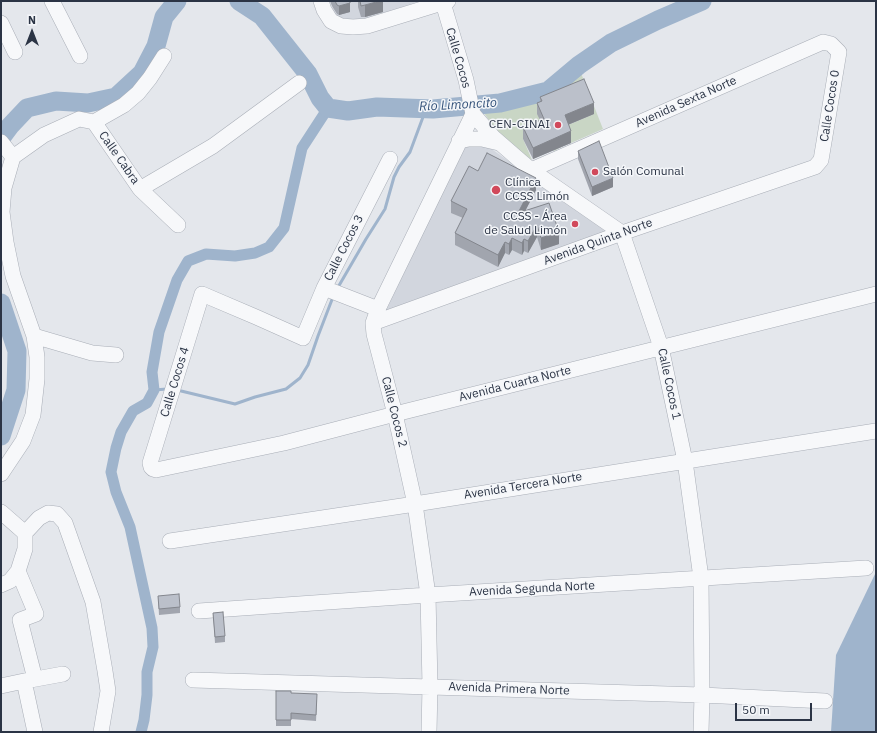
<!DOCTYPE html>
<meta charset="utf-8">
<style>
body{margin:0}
#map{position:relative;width:877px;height:733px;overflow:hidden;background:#e4e7ec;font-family:"IBM Plex Sans",sans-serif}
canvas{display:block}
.frame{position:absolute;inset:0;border:2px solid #2b3445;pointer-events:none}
.north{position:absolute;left:12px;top:12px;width:40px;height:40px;-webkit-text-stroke:3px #f4f6f9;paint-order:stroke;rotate:0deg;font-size:11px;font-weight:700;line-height:16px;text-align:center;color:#2b3445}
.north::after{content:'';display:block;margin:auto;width:14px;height:18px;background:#2b3445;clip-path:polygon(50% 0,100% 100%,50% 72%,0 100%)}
.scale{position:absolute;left:735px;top:703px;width:77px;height:18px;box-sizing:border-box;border:2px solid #2b3445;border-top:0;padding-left:5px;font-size:12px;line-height:14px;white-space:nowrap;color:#2b3445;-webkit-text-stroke:3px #f4f6f9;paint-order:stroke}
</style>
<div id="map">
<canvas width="877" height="733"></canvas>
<div class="frame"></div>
<div class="north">N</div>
<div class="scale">50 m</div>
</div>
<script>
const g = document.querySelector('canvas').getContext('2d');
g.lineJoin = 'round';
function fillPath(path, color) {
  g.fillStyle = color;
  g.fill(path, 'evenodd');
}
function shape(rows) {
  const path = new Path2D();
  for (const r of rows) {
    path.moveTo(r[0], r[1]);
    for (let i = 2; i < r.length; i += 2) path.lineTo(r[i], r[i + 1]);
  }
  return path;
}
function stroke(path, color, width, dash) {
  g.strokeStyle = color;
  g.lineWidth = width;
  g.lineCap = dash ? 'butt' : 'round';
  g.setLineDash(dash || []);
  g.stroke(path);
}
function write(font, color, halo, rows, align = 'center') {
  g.font = font + ' "IBM Plex Sans",sans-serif';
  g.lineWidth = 3;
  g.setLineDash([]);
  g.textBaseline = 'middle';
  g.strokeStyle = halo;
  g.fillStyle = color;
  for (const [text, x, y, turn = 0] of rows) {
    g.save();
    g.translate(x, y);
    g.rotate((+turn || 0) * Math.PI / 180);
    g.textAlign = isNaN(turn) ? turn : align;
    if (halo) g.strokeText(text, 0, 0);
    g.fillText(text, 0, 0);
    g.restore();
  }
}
fillPath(shape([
 [330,1,420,1,362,20,347,19,335,16],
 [473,142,486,145,609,233,386,311,464,147]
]), '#d2d6de');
fillPath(shape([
 [581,73,603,129,571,143,566,129,563,146,554,151,547,134,594,114,541,122,523,139,532,160,511,145,500,136,484,113,502,109,552,95]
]), '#c9d6c5');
fillPath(shape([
 [876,572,876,732,831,732,836,655]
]), '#9fb4cc');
stroke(shape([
 [337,289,366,239,385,209,394,177,399,167,410,152,426,109],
 [154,390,167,389],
 [177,390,235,404,255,397,286,389,300,378,308,365,318,336,333,297]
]), '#9fb4cc', 3);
stroke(shape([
 [141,732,144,720,147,695,147,672,153,647,152,628,130,527,116,492,111,472,116,448,121,432,133,411,147,403,154,390,152,372,159,332,177,280,188,261,206,254,235,256,255,253,269,247,284,228,302,148,328,108]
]), '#9fb4cc', 11);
stroke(shape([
 [239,1,262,16,308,74,320,98,328,108,348,111,377,107,433,109,500,103,548,91,579,65,611,43,658,20,702,1],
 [1,138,10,126,27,108,56,101,88,103,116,97,142,73,156,46,164,17,177,1],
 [1,303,17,351,16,390,1,436]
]), '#9fb4cc', 19);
const minor = shape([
 [52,1,80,56],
 [321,1,324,10,331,21,341,26,353,27,367,26,448,1],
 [443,3,466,80,473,114,493,137,531,170,622,233,661,347,685,461,701,578,702,695,701,732],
 [1,23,15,52],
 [94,122,124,105,138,93,150,78,164,56],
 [459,141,469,139,482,139,499,143],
 [1,142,13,157],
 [13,157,44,135,79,119,94,122,140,189,213,146,299,83],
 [390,159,324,288,303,338,256,317,202,294,150,463,151,467,153,469,156,470,284,443,395,414,876,294],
 [140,189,178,225],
 [324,288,378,309],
 [373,323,622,233,815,167,821,160,839,52,831,44,823,42,531,170],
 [34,336,92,353,116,355],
 [1,474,23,441,33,415,37,379,37,357,34,336,13,276,6,242,2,212,4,188,13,157],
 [1,512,25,533,39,518,48,513,57,514,65,523,93,602,105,671,108,691,101,732],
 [170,541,415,504,876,431],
 [18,571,36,614,20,620,35,679],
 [1,585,10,581,18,571,25,549,25,533],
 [199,611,428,595,866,568],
 [193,680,702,695,825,701],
 [25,681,63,674],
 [1,686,24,681,35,732],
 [429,732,430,686,428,595,415,504,395,414,374,334,373,323,378,309,473,114]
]);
stroke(minor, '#a9aeb7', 16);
stroke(minor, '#f7f8fa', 15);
fillPath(shape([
 [330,1,350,1,350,12,339,15,337,14,332,6],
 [358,1,383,1,383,12,365,17,361,17,358,7],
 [540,97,594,114,568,125,571,143,533,159,523,139,523,127,540,120,537,114,537,103,540,102],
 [578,151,613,187,592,196,578,159],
 [478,171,536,190,525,211,559,244,541,250,537,237,528,253,524,251,522,255,512,250,509,255,505,253,498,267,455,245,455,233,463,218,451,213,451,201],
 [158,596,180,607,180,613,159,615],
 [213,613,225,636,225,642,215,643],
 [276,691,291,693,317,700,316,721,291,719,291,726,276,726]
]), '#a1a5ae');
fillPath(shape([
 [380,1,383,1,383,12,365,17,365,5],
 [350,3,350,12,339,15,339,6],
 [594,103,594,114,565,126,565,115],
 [571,131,571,143,533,159,533,148],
 [536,178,536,190,518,225,518,213],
 [613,178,613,187,592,196,592,187],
 [537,225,537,237,528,253,528,241],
 [559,232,559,244,541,250,541,238],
 [512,238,512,250,509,255,509,244],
 [524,239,524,251,522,255,522,243],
 [505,242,505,253,498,267,498,255]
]), '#83868d');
const building = shape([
 [335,1,350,1,350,3,339,6,337,5,335,1],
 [360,1,380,1,365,5,361,6,360,1],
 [584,79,594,103,565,115,571,131,533,148,523,127,544,119,537,103,542,101,540,97,584,79],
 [599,141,613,178,592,187,578,151,599,141],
 [487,153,536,178,518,213,549,203,559,232,541,238,537,225,528,241,524,239,522,243,512,238,509,244,505,242,498,255,455,233,467,209,451,201,469,166,478,171,487,153],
 [179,594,180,607,159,609,158,596,179,594],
 [223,612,225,636,215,637,213,613,223,612],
 [276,691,291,691,291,693,317,694,316,715,291,713,291,720,276,720,276,691]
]);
fillPath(building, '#bbc0ca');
stroke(building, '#83868d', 1);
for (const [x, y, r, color] of [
 [558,125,4,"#d1495b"],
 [595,172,4,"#d1495b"],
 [496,190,5,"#d1495b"],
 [575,224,4,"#d1495b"]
]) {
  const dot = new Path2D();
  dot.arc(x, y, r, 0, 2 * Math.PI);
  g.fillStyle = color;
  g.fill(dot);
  stroke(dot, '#f4f6f9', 1.5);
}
write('12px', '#2b3445', '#f4f6f9', [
 ["Calle Cocos",458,58,74],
 ["Avenida Sexta Norte",686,102,-24],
 ["Calle Cocos 0",830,106,-81],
 ["Calle Cabra",119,158,55],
 ["Avenida Quinta Norte",598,242,-20],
 ["Calle Cocos 3",344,248,-63],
 ["Calle Cocos 4",175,382,-73],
 ["Avenida Cuarta Norte",515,384,-14],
 ["Calle Cocos 1",669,384,78],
 ["Calle Cocos 2",394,412,76],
 ["Avenida Tercera Norte",523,486,-9],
 ["Avenida Segunda Norte",532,589,-3],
 ["Avenida Primera Norte",509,689,2]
]);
write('12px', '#2b3445', '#f4f6f9', [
 ["CEN-CINAI",550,125],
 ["Salón Comunal",603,172,"left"],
 ["Clínica",505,183,"left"],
 ["CCSS Limón",505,197,"left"],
 ["CCSS - Área",567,217],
 ["de Salud Limón",567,231]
], 'right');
write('italic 13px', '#34527a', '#f4f6f9', [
 ["Río Limoncito",458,105,-3]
]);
</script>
